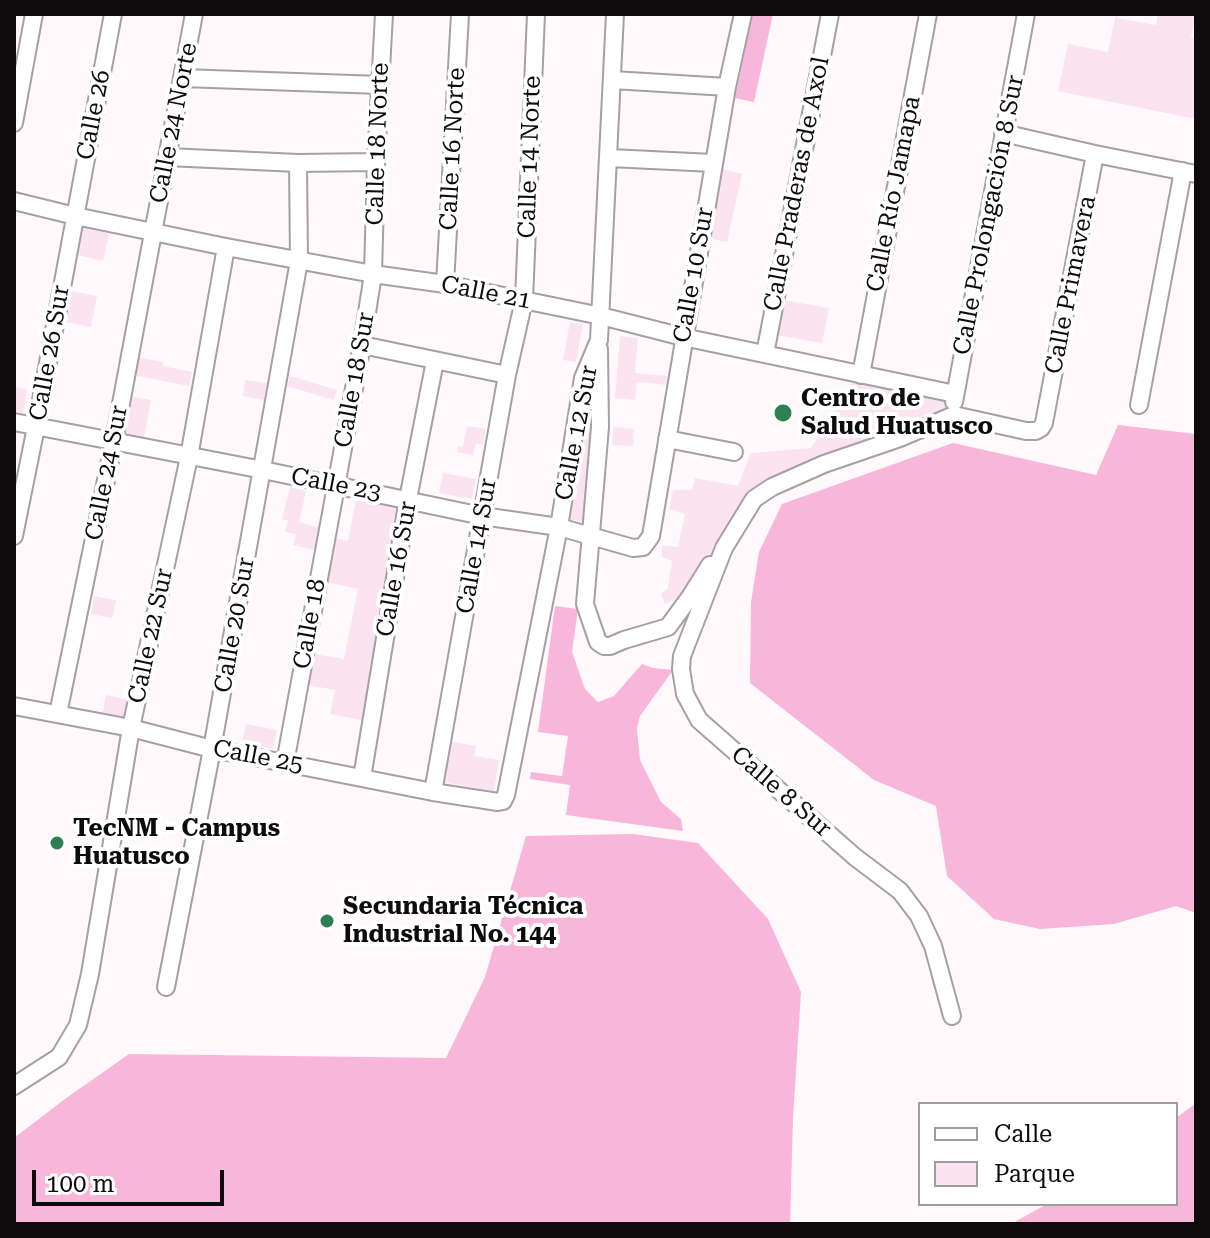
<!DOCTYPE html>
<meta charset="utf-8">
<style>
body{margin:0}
#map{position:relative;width:1210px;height:1238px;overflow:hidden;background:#fff9fc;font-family:"Roboto Serif",serif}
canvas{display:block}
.frame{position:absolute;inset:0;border:16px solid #0e0b0d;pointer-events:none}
.legend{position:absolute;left:918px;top:1102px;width:260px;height:104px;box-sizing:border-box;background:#fff;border:2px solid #9f9d9e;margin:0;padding:10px 14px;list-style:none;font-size:24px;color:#0e0b0d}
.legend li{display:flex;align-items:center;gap:16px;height:40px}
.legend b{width:40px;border:2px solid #9f9d9e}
.scale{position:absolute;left:32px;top:1170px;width:192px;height:36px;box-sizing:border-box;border:4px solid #0e0b0d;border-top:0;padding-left:10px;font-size:24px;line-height:28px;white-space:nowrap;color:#0e0b0d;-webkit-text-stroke:6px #fff;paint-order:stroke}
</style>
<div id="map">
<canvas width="1210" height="1238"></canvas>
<div class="frame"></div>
<ul class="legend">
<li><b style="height:10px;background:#fff"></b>Calle</li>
<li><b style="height:22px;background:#fbe3f0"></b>Parque</li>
</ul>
<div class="scale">100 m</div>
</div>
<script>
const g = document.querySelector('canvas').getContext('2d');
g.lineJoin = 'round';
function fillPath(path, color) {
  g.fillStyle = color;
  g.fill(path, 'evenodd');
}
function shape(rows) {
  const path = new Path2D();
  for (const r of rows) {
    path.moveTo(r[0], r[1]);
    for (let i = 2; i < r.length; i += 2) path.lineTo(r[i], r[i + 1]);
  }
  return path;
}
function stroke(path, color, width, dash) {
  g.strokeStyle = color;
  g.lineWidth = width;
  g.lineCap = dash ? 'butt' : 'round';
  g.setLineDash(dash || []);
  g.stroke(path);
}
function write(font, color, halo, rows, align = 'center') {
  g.font = font + ' "Roboto Serif",serif';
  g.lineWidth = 8;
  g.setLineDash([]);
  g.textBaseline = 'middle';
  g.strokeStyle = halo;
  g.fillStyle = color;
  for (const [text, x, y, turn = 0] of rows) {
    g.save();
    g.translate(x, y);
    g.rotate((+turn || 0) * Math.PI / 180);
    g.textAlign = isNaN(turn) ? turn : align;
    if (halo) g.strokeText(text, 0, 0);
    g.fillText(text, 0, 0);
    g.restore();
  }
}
fillPath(shape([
 [1116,14,1118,14,1117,18,1156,25,1158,14,1196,14,1191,38,1196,39,1196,119,1058,91,1068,44,1108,52],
 [723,169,742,174,727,242,707,238],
 [83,228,109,234,103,261,77,255],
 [71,291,97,296,91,327,65,322],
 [783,300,829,308,822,343,776,335],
 [570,322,583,324,576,362,563,360],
 [620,336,638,338,635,373,668,376,667,385,637,382,635,400,615,398],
 [137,357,163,362,163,366,192,372,189,386,133,375],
 [592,371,595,426,584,521,569,520,586,397],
 [290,376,337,390,334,400,287,386],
 [245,380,267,383,264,400,243,396],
 [853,381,943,396,947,409,770,481,750,494,739,508,718,545,682,596,665,604,661,594,668,588,672,561,662,557,662,546,678,547,685,514,669,509,673,490,692,490,695,478,738,486,751,453,811,448],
 [14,387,27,389,23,413,14,411],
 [129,396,151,400,144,437,122,433],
 [467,426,486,429,483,445,476,444,473,455,457,452,458,446,463,447],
 [614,427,634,429,633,446,612,445],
 [443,473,476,479,472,499,439,493],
 [290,487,306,491,299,522,320,528,315,550,293,545,296,534,285,532,288,521,282,519],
 [356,500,404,509,362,720,330,714,335,690,308,685,314,654,344,659,358,589,322,581,331,538,348,541],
 [94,596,116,600,112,618,91,614],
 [106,695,130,700,126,720,102,716],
 [246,724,277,730,273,749,242,743],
 [449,741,476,746,474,756,499,760,494,791,442,782]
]), '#fbe3f0');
fillPath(shape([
 [753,14,773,14,754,102,735,98],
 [1118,425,1196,434,1196,913,1176,906,1114,924,1040,929,994,919,947,876,936,806,874,780,750,683,751,602,759,552,782,504,953,443,1096,475],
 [555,606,578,609,572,652,585,689,598,702,614,696,642,664,653,668,673,670,640,716,637,729,640,760,661,802,681,819,683,831,566,815,570,785,530,779,531,772,562,776,568,736,538,732],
 [633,834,698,843,768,919,801,992,793,1118,790,1224,14,1224,14,1138,65,1099,129,1054,446,1058,485,977,526,836],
 [1196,1103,1196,1224,1011,1224,1047,1204,1176,1204,1176,1118]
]), '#f8b6db');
const minor = shape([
 [183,78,380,85],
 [613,80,727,87],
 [14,123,34,14],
 [1003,133,1095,154,1196,174],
 [167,157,298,163,376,162],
 [610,158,713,163],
 [14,201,75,216,226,247,373,274,445,284,601,316,683,337,955,394],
 [445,284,460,14],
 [362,345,507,375],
 [599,349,600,427,585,604,598,642,604,646,610,646,624,640,668,627,690,597,710,565],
 [765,354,830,14],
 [861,375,928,14],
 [954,402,1026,14],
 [1139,405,1183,171],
 [954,415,1026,431,1036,431,1041,428,1044,423,1095,154],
 [14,422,263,470,482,516,559,527,633,548,643,547,651,536,727,87,743,14],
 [667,439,734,452],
 [14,536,36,427,113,14],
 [14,706,131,728,212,749,285,763,433,792,498,802,503,801,506,795,559,527,583,378,599,340,615,14],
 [58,714,114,441,194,14],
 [285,763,362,345,373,274,376,162,384,14],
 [362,778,408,499,435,361],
 [433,792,507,375,524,300,536,14],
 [166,987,212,749,299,261,298,163],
 [952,1016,933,946,919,916,900,891,855,857,699,720,685,694,681,669,682,656,724,548,754,499,772,487,824,464,900,438,954,415],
 [14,1086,59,1057,78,1025,90,974,131,728,189,457,226,247]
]);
stroke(minor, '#a79fa3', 20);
stroke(minor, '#fff', 16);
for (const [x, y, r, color] of [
 [783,413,10,"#2d8052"],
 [57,843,8,"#2d8052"],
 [327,921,8,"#2d8052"]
]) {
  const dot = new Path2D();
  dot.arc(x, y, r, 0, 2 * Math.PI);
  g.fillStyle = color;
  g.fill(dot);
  stroke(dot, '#fff', 3);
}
write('24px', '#0e0b0d', '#fff', [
 ["Calle 26",94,115,-79],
 ["Calle 24 Norte",174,123,-79],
 ["Calle 18 Norte",378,144,-88],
 ["Calle 16 Norte",453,149,-87],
 ["Calle 14 Norte",530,157,-88],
 ["Calle Praderas de Axol",797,184,-79],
 ["Calle Río Jamapa",894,194,-79],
 ["Calle Prolongación 8 Sur",989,215,-79],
 ["Calle 10 Sur",694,275,-80],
 ["Calle Primavera",1071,285,-79],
 ["Calle 21",486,293,11],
 ["Calle 26 Sur",50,353,-80],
 ["Calle 18 Sur",355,380,-80],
 ["Calle 12 Sur",577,433,-79],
 ["Calle 24 Sur",107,473,-79],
 ["Calle 23",336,485,11],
 ["Calle 14 Sur",477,546,-80],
 ["Calle 16 Sur",397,569,-80],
 ["Calle 18",310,624,-80],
 ["Calle 20 Sur",235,625,-80],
 ["Calle 22 Sur",151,636,-78],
 ["Calle 25",258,757,11],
 ["Calle 8 Sur",781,792,41]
]);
write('bold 24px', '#0e0b0d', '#fff', [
 ["Centro de",801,399],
 ["Salud Huatusco",801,427],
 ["TecNM - Campus",73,829],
 ["Huatusco",73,857],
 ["Secundaria Técnica",343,907],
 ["Industrial No. 144",343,935]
], 'left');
</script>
